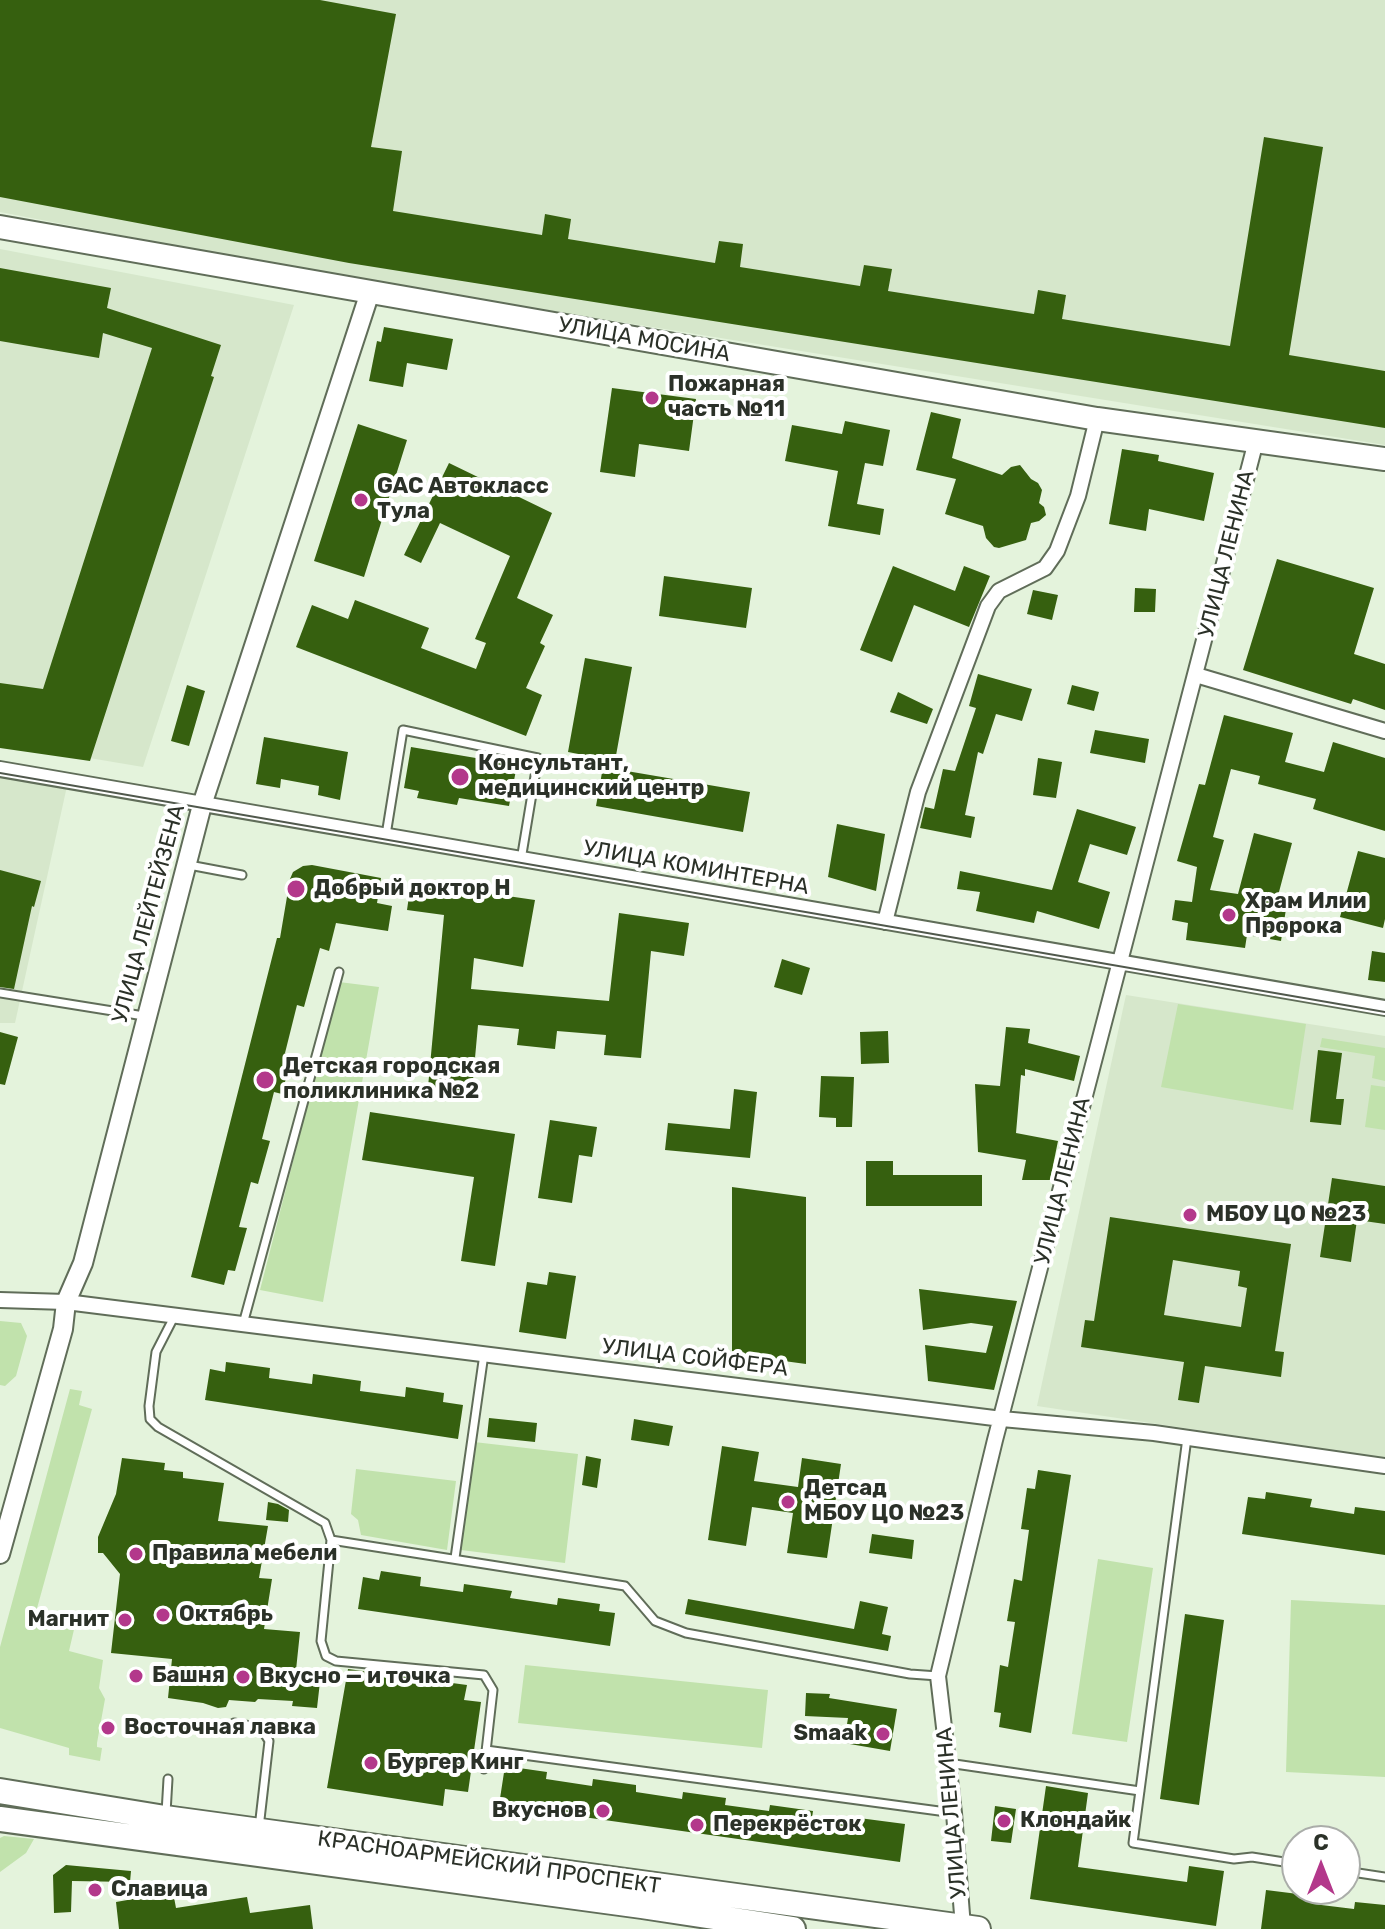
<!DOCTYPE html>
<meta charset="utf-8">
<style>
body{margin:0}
#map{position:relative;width:1385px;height:1929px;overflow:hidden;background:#e4f3dc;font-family:Rubik,sans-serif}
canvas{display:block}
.north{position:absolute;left:1281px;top:1825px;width:80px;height:80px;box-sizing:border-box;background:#fff;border:2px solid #aaada9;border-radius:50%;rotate:0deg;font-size:22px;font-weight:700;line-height:32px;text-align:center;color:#2b3128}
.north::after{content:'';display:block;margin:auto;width:28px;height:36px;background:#b3388b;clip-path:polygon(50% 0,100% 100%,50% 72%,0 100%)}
</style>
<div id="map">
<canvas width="1385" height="1929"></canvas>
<div class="north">С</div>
</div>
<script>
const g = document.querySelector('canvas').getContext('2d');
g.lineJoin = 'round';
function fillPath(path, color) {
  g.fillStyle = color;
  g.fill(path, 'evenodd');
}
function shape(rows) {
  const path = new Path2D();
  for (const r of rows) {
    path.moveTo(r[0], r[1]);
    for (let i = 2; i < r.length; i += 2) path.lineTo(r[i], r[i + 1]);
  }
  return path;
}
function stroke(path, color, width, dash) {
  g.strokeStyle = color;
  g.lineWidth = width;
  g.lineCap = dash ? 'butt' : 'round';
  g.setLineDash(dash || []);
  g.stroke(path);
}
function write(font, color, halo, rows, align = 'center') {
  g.font = font + ' Rubik,sans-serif';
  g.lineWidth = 8;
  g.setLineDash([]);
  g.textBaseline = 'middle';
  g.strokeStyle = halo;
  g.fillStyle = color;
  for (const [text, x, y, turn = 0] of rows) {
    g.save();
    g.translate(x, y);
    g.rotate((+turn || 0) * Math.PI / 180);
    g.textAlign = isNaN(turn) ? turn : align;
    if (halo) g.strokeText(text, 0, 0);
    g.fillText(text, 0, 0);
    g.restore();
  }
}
fillPath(shape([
 [0,0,1385,0,1385,445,329,275,0,212],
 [0,249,294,305,143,767,0,743],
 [0,777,67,786,15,1023,0,1023],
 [1126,995,1385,1036,1385,1458,1037,1406]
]), '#d6e7cb');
fillPath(shape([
 [339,982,379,987,323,1302,260,1290],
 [1178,1004,1306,1024,1293,1110,1161,1087],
 [1322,1038,1385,1048,1385,1081,1372,1078,1375,1056,1320,1047],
 [1371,1085,1385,1087,1385,1130,1365,1127],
 [0,1321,21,1323,27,1336,16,1376,5,1386,0,1385],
 [70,1389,82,1391,79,1405,92,1409,36,1612,76,1621,69,1651,103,1660,99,1688,105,1699,97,1743,97,1747,102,1748,100,1761,69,1755,69,1748,0,1728,0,1647],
 [474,1442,578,1454,565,1563,461,1550],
 [356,1469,456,1481,447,1550,361,1535,358,1520,351,1514],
 [1098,1559,1153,1568,1127,1742,1072,1734],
 [1291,1600,1385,1605,1385,1777,1286,1772],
 [525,1665,768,1690,762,1748,518,1723],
 [4,1836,34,1839,26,1853,0,1872,0,1838]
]), '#c1e2ac');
fillPath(shape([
 [0,0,320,0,396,14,371,147,402,151,393,211,542,235,545,214,571,219,568,239,715,263,719,241,743,244,740,267,860,286,864,265,892,269,888,291,1034,314,1038,290,1066,295,1062,319,1230,346,1264,137,1323,147,1289,355,1385,371,1385,428,349,263,0,197],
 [0,268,111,288,107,308,221,345,211,376,214,377,90,761,0,748,0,683,43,689,152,348,103,333,99,358,0,341],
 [384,327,453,339,447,370,407,363,403,387,369,381,377,341,381,342],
 [612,388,696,399,689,451,639,444,635,477,600,472],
 [931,412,961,419,952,458,1002,475,1011,467,1020,465,1031,479,1038,483,1042,490,1039,503,1044,507,1046,515,1039,521,1031,523,1026,540,999,548,994,547,986,538,983,526,945,514,956,479,916,470],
 [845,421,890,430,883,466,865,463,857,504,884,509,880,535,828,526,838,471,785,461,792,425,842,434],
 [358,424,407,440,364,577,314,561],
 [1122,449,1159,455,1158,461,1214,473,1204,521,1149,509,1146,531,1109,524],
 [449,463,552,513,517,598,553,615,540,643,545,646,526,688,542,695,526,736,296,647,312,605,348,619,355,600,429,628,421,648,476,669,486,643,475,639,510,556,440,523,421,563,404,555],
 [1277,559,1374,588,1354,654,1385,664,1385,710,1353,699,1351,704,1243,670],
 [893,566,955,591,964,566,990,576,969,627,914,605,892,662,860,650],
 [664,576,752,588,746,628,659,616],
 [1135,588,1156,589,1155,612,1134,612],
 [1033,590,1058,595,1052,620,1027,614],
 [585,658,632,667,615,761,568,752],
 [978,674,1032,689,1022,721,996,714,983,754,978,752,965,815,975,817,971,838,920,828,925,807,934,809,943,769,955,771,976,708,969,706],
 [187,685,205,691,189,746,171,741],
 [1072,685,1099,692,1094,711,1067,704],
 [898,692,933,709,927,724,890,712],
 [1224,715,1293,733,1285,762,1324,772,1333,742,1385,758,1385,831,1313,809,1316,799,1258,784,1260,776,1231,769,1213,837,1224,840,1210,890,1238,894,1254,833,1292,843,1275,907,1286,909,1281,941,1247,935,1245,948,1186,940,1188,923,1172,920,1175,900,1192,902,1197,867,1177,861,1199,784,1205,785],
 [1095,730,1149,739,1145,763,1090,753],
 [264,737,348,752,340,800,318,795,319,786,281,779,280,788,256,784],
 [411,747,517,765,509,806,459,798,457,805,417,798,419,791,404,788],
 [1038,758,1062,762,1056,798,1033,795],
 [603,767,750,792,743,832,596,806],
 [1077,809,1136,827,1127,855,1090,844,1078,882,1110,892,1099,929,1037,911,1034,923,976,911,980,892,957,889,960,871,1052,890],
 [837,824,885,834,876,891,828,877],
 [1358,851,1385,858,1385,919,1383,928,1340,917],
 [312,865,381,878,377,903,392,906,388,931,336,923,329,951,320,948,304,1007,297,1005,285,1053,292,1054,282,1094,274,1092,262,1139,270,1141,258,1184,251,1182,239,1227,247,1228,235,1271,228,1270,224,1285,191,1277,277,938,280,938,290,879,293,872,303,866],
 [0,870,41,881,34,907,32,906,14,989,0,987],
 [411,882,535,900,523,967,474,958,471,989,609,1001,619,913,689,923,684,956,651,951,641,1058,604,1055,606,1035,557,1031,555,1049,517,1045,519,1029,478,1025,472,1091,428,1087,444,915,407,910],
 [1372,951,1385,953,1385,982,1368,980],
 [782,959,810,968,802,995,774,987],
 [1006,1027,1030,1029,1028,1043,1080,1056,1074,1081,1025,1069,1025,1076,1021,1075,1016,1133,1058,1141,1050,1180,1022,1180,1026,1160,978,1152,975,1084,1000,1086],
 [888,1031,889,1063,861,1064,860,1032],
 [0,1032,18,1037,5,1085,0,1084],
 [1318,1050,1342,1053,1336,1099,1344,1099,1341,1125,1310,1122],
 [821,1076,854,1077,852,1127,836,1127,836,1118,819,1117],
 [734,1089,757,1092,750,1158,665,1150,668,1123,730,1129],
 [370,1112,515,1134,495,1266,461,1261,474,1177,362,1160],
 [550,1120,597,1127,592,1157,579,1155,572,1203,538,1198],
 [866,1161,893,1161,893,1175,982,1175,982,1206,866,1206],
 [1332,1178,1385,1186,1385,1224,1357,1220,1351,1262,1320,1257],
 [732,1187,806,1197,806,1364,732,1354],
 [1110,1217,1291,1244,1275,1351,1284,1352,1281,1377,1205,1366,1199,1403,1178,1400,1184,1362,1081,1347,1085,1320,1094,1321],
 [1173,1260,1240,1271,1238,1286,1247,1288,1241,1327,1164,1315],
 [549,1272,576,1276,566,1339,519,1332,527,1282,547,1285],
 [919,1289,1017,1301,994,1390,928,1381,925,1345,986,1353,993,1326,971,1323,923,1330],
 [226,1362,270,1368,269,1378,312,1384,313,1374,361,1381,360,1391,405,1397,406,1387,444,1393,443,1402,463,1405,458,1439,205,1400,210,1369,225,1372],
 [489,1418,537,1423,535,1442,487,1437],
 [634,1419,673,1426,669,1446,631,1440],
 [722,1446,759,1452,754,1481,798,1487,802,1458,841,1464,827,1558,787,1553,793,1513,752,1507,746,1546,708,1540],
 [586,1456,601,1459,597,1488,582,1485],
 [122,1458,165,1463,164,1470,183,1472,183,1478,224,1483,218,1521,268,1526,259,1578,272,1579,264,1629,300,1632,296,1670,321,1673,317,1708,292,1706,293,1701,258,1699,255,1702,229,1700,226,1707,218,1708,203,1703,168,1698,172,1659,111,1653,120,1574,103,1553,98,1553,98,1537,116,1494],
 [1038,1470,1071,1475,1031,1733,999,1727,1001,1713,994,1712,1000,1665,1008,1667,1015,1622,1007,1621,1014,1579,1022,1581,1029,1530,1021,1529,1027,1488,1035,1489],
 [1266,1492,1312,1499,1310,1507,1354,1514,1355,1507,1385,1511,1385,1555,1242,1534,1248,1497,1265,1499],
 [268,1502,278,1504,289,1510,288,1522,266,1520],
 [872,1534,914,1540,912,1559,869,1553],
 [381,1571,421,1577,420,1586,463,1592,464,1584,512,1591,510,1598,557,1605,558,1598,600,1604,599,1611,615,1613,610,1646,358,1609,363,1577,379,1580],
 [688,1599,854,1629,860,1601,888,1607,882,1634,891,1636,888,1651,685,1614],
 [1185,1614,1224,1620,1199,1805,1160,1799],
 [348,1669,467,1685,464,1700,481,1702,468,1792,445,1789,443,1806,327,1788],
 [806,1693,830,1694,829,1698,897,1709,890,1751,844,1743,848,1718,805,1716],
 [505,1766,547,1772,546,1779,592,1786,593,1779,636,1785,636,1792,682,1799,683,1792,726,1798,725,1805,769,1811,770,1805,813,1811,812,1818,858,1824,859,1818,905,1824,900,1862,499,1805],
 [1046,1786,1088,1793,1078,1867,1187,1882,1189,1866,1224,1871,1216,1926,1030,1899],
 [995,1806,1016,1809,1011,1843,991,1841],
 [66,1865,131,1871,130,1882,72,1881,71,1912,54,1913,53,1875],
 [1266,1890,1314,1896,1313,1904,1354,1909,1355,1902,1385,1905,1385,1929,1261,1929],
 [173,1892,176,1908,247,1897,250,1913,310,1905,313,1929,119,1929,116,1902]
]), '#36600f');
const service = shape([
 [386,835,403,730,538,758,521,860],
 [189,865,242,875],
 [0,993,144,1016],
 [175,1315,156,1352,149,1406,150,1419,158,1427,325,1523,331,1540,321,1641,326,1656,336,1661,484,1675,493,1690,484,1769],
 [243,1324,339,972],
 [1187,1438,1133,1843,1234,1859,1252,1857,1297,1864],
 [331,1540,625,1586,655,1621,686,1633,910,1674,938,1676],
 [455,1558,484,1354],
 [234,1723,261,1728,269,1741,259,1828],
 [486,1750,954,1813],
 [948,1763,1140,1791],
 [166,1813,168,1779],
 [1345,1871,1385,1877]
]);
const minor = shape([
 [1196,675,1385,731],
 [0,769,1385,1008],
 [885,922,918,792,988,606,999,591,1045,568,1057,551,1078,496,1097,419],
 [0,1300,66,1302,1002,1419,1154,1433,1385,1466],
 [963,1927,954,1813,938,1676,995,1440,1256,441]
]);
const tertiary = shape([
 [0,1554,63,1329,66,1302,83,1263,202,805,370,292]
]);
const secondary = shape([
 [0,227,1097,419,1385,459]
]);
const primary = shape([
 [0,1791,165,1818,978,1929],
 [0,1819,642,1906,793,1929]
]);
stroke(service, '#606d59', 11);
stroke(minor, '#606d59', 18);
stroke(tertiary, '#606d59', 22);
stroke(secondary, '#606d59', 26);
stroke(primary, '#606d59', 28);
stroke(service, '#fff', 7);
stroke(minor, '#fff', 14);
stroke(tertiary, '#fff', 18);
stroke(secondary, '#fff', 22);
stroke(primary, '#fff', 24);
stroke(shape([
 [0,773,1385,1012]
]), '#50584c', 2);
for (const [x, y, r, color] of [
 [652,398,8,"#b3388b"],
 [361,500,8,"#b3388b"],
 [460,777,10,"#b3388b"],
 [296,889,10,"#b3388b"],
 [1229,915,8,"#b3388b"],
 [265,1080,10,"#b3388b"],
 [1190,1215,8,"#b3388b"],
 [788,1502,8,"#b3388b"],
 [136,1554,8,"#b3388b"],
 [163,1615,8,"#b3388b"],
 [125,1620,8,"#b3388b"],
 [136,1676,8,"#b3388b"],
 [243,1677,8,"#b3388b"],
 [108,1728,8,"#b3388b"],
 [883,1734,8,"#b3388b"],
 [371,1763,8,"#b3388b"],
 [603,1811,8,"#b3388b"],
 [1004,1821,8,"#b3388b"],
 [697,1825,8,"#b3388b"],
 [95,1890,8,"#b3388b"]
]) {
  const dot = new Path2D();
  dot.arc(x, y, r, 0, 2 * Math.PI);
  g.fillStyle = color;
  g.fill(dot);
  stroke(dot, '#fff', 3);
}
write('22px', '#2b3128', '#fff', [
 ["УЛИЦА МОСИНА",644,340,10],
 ["УЛИЦА ЛЕНИНА",1227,554,-76],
 ["УЛИЦА КОМИНТЕРНА",696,868,10],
 ["УЛИЦА ЛЕЙТЕЙЗЕНА",149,914,-75],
 ["УЛИЦА ЛЕНИНА",1063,1181,-76],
 ["УЛИЦА СОЙФЕРА",695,1358,7],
 ["УЛИЦА ЛЕНИНА",952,1813,-95],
 ["КРАСНОАРМЕЙСКИЙ ПРОСПЕКТ",489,1863,8]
]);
write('bold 22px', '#2b3128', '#fff', [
 ["Пожарная",668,385],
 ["часть №11",668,410],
 ["GAC Автокласс",377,487],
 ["Тула",377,512],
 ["Консультант,",478,764],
 ["медицинский центр",478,789],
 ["Добрый доктор Н",314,889],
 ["Храм Илии",1245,902],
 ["Пророка",1245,927],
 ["Детская городская",283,1067],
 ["поликлиника №2",283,1092],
 ["МБОУ ЦО №23",1206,1215],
 ["Детсад",804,1489],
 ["МБОУ ЦО №23",804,1514],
 ["Правила мебели",152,1554],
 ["Октябрь",179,1615],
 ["Магнит",109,1620,"right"],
 ["Башня",152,1676],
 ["Вкусно — и точка",259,1677],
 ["Восточная лавка",124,1728],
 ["Smaak",867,1734,"right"],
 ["Бургер Кинг",387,1763],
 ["Вкуснов",587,1811,"right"],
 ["Клондайк",1020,1821],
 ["Перекрёсток",713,1825],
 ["Славица",111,1890]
], 'left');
</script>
